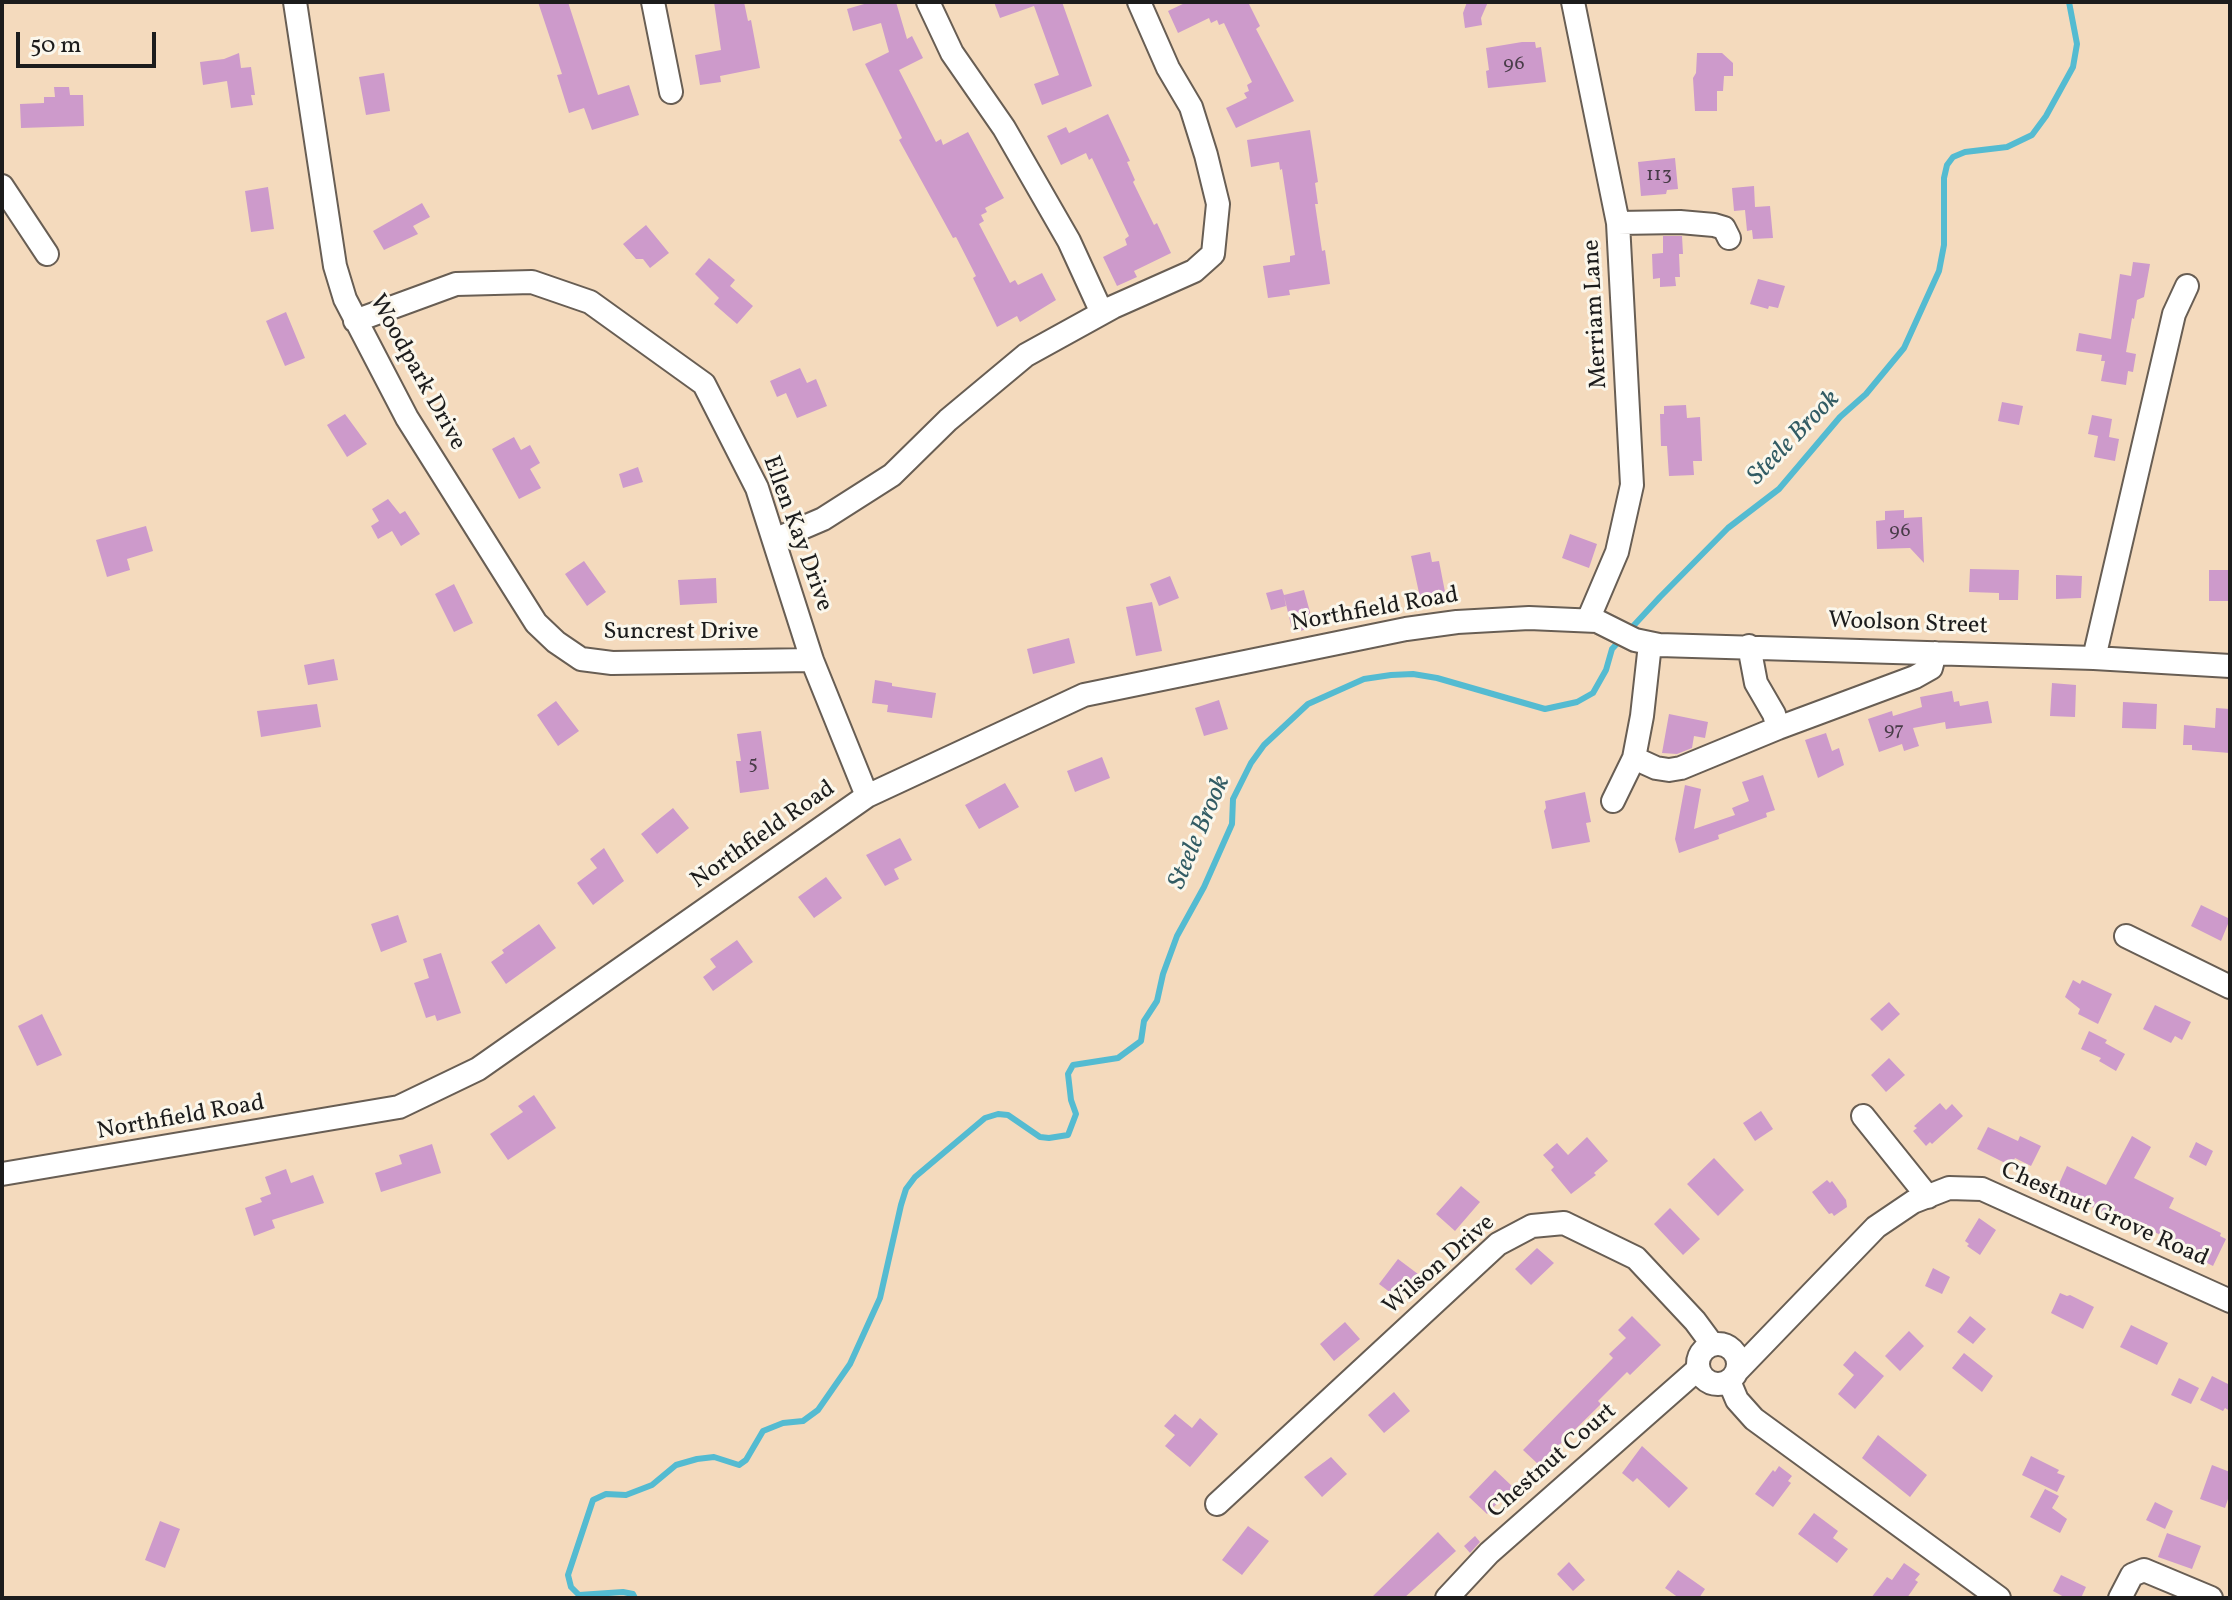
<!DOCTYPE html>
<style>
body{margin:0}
#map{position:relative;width:2232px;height:1600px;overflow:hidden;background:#f4dabd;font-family:Vollkorn,serif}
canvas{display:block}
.frame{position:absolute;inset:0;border:4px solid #1c1c1c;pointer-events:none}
.scale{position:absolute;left:16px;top:32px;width:140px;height:36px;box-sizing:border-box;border:4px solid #1c1c1c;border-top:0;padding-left:10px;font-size:24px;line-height:28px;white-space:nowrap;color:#1c1c1c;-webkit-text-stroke:6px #fbf7ec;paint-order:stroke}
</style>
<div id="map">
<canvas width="2232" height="1600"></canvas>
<div class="frame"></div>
<div class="scale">50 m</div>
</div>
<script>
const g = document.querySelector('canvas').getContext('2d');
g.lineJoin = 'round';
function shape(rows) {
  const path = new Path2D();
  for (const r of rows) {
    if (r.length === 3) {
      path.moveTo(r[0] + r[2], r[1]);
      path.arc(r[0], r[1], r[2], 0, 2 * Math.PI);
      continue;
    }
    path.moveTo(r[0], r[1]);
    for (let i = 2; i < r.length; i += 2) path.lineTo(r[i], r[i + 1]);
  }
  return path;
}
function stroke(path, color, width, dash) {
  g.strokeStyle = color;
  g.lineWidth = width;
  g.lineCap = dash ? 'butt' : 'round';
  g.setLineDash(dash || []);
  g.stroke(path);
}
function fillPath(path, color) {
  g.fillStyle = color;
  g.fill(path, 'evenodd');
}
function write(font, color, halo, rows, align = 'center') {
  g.font = font + ' Vollkorn,serif';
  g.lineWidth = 6;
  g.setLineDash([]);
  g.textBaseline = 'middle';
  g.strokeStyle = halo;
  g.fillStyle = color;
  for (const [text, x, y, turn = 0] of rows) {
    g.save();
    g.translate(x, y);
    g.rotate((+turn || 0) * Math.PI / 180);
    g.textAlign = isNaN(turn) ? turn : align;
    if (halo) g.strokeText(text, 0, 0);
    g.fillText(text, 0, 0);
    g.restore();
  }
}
stroke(shape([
 [635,1598,633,1594,623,1592,579,1595,571,1587,568,1575,593,1500,606,1494,626,1495,652,1485,676,1465,697,1459,714,1457,739,1465,746,1460,763,1431,783,1423,803,1421,818,1410,850,1364,880,1298,901,1205,906,1189,915,1177,985,1118,998,1114,1008,1115,1040,1137,1049,1138,1068,1135,1076,1114,1071,1100,1068,1074,1073,1065,1118,1058,1141,1041,1144,1021,1157,1001,1163,974,1177,936,1204,887,1232,824,1233,799,1251,763,1264,745,1308,704,1364,679,1391,675,1413,674,1437,678,1545,709,1577,702,1593,693,1606,670,1612,649,1660,597,1728,528,1779,489,1840,417,1866,394,1904,348,1939,271,1944,245,1944,178,1947,165,1953,157,1965,152,2007,147,2032,135,2046,116,2073,67,2077,44,2069,2]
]), '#54bbd1', 6);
fillPath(shape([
 [538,2,568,2,598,95,629,85,639,115,592,130,584,108,569,113,557,75,562,74],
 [714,2,744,2,748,21,751,20,760,68,720,76,721,82,700,85,695,55,721,50],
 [871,2,896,2,907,39,912,36,923,58,899,70,936,142,941,139,943,145,968,132,1004,198,985,208,987,212,981,215,984,221,979,224,1010,283,1015,280,1018,285,1042,273,1056,300,1020,322,1017,316,997,327,973,278,976,276,956,237,953,238,899,140,902,138,865,64,889,52,881,23,853,31,847,9],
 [994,2,1062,2,1092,86,1042,105,1034,84,1059,75,1034,6,1000,18],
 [1187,2,1248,2,1260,26,1256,29,1294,101,1236,128,1226,108,1247,98,1244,93,1249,91,1247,85,1252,82,1224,23,1219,25,1217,20,1211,23,1209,18,1178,33,1168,11],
 [1467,2,1488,2,1481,18,1482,25,1465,28,1463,13],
 [1522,42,1535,42,1536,48,1541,47,1546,82,1488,88,1486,71,1489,70,1486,48],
 [239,53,241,68,251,67,255,95,251,95,253,105,231,108,227,81,203,85,200,62,224,59],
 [1697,53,1722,53,1733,63,1733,76,1724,76,1723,91,1717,91,1717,111,1695,111,1693,78,1696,73],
 [384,73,390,111,366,115,359,77],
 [54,87,69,87,70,95,83,95,84,126,21,128,20,104,44,103,44,97,55,97],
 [1108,114,1130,161,1127,162,1135,180,1133,182,1154,225,1157,223,1171,253,1134,271,1137,277,1117,286,1103,257,1127,245,1125,239,1129,236,1092,158,1089,160,1086,153,1061,165,1047,136,1066,127,1069,133],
 [1310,130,1318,182,1315,183,1318,204,1315,204,1322,251,1325,250,1330,284,1289,290,1290,295,1268,298,1263,266,1290,262,1290,256,1295,255,1282,169,1280,170,1279,162,1251,167,1247,140],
 [1675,158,1678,189,1667,190,1666,194,1641,196,1638,162],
 [1754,186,1755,207,1770,206,1773,238,1753,239,1752,230,1747,231,1745,210,1734,211,1732,188],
 [268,187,274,229,251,232,245,191],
 [422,203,430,217,413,226,418,234,384,250,373,231],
 [646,225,669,253,650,268,643,259,636,259,623,244],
 [1663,236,1682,236,1683,254,1679,254,1680,277,1675,277,1676,286,1660,287,1660,278,1653,279,1652,254,1663,253],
 [709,258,735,280,730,286,753,306,737,324,714,304,719,298,695,274],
 [2133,262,2150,264,2144,297,2137,300,2134,319,2132,318,2126,352,2136,354,2133,372,2128,371,2126,385,2101,381,2105,361,2101,361,2102,355,2076,351,2079,333,2111,339,2120,274,2131,276],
 [1758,279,1785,286,1778,308,1769,306,1768,309,1750,304],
 [286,312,305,358,285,366,266,321],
 [800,368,807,383,816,379,827,406,797,418,786,393,777,397,770,381],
 [2002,402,2023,406,2019,425,1998,421],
 [1686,405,1687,418,1700,417,1702,461,1693,461,1694,475,1669,476,1667,446,1661,446,1660,414,1664,414,1664,406],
 [345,414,367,444,347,457,327,425],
 [2092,415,2112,419,2109,437,2119,439,2115,461,2094,457,2098,436,2088,434],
 [514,437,521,450,530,445,540,463,530,469,541,488,519,499,492,449],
 [638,467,643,482,623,488,619,474],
 [388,499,400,514,405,511,420,534,401,546,392,531,378,539,371,526,379,521,372,509],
 [1904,510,1904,518,1922,517,1924,563,1910,548,1877,549,1876,521,1885,520,1885,511],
 [146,526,153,551,127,559,130,570,107,577,96,540],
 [1570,534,1597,544,1589,568,1562,558],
 [1430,552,1432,562,1439,561,1446,597,1421,602,1411,556],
 [584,561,606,592,587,606,565,574],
 [1970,569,2019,570,2018,600,1999,600,1999,593,1969,592],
 [2209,570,2230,570,2230,601,2209,601],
 [2056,575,2082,576,2081,598,2056,599],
 [1170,576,1179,598,1159,606,1150,584],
 [716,578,717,603,680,605,678,580],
 [454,584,473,623,454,632,435,594],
 [1282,589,1284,595,1304,590,1314,627,1293,633,1284,596,1286,606,1271,610,1266,593],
 [1152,602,1162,651,1136,656,1126,607],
 [1069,638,1075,663,1033,674,1027,649],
 [334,659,338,680,308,685,304,665],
 [875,680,892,683,892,686,936,693,932,718,887,712,888,705,872,703],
 [2052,683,2076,685,2075,717,2050,716],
 [1952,691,1954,702,1959,701,1960,706,1988,701,1992,723,1946,729,1945,722,1913,728,1919,746,1904,751,1902,744,1879,752,1868,719,1892,711,1893,716,1922,707,1920,697],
 [1219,700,1228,729,1204,736,1195,708],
 [556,701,579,731,558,746,537,715],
 [2123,702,2157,704,2156,729,2122,728],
 [317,704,321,727,261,737,257,711],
 [2216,708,2230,709,2230,753,2192,750,2192,745,2183,745,2184,725,2215,728],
 [1669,714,1708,722,1705,738,1694,736,1692,748,1677,754,1662,753],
 [761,731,769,789,740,793,736,761,741,761,737,734],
 [1826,733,1832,751,1839,748,1844,765,1818,778,1805,740],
 [1102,757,1110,778,1075,792,1067,771],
 [1763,775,1775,810,1766,813,1767,817,1718,835,1719,839,1679,853,1675,839,1685,785,1701,789,1694,829,1735,815,1732,808,1749,801,1742,782],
 [1005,783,1019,807,979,829,965,805],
 [1585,792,1591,822,1586,823,1590,842,1552,849,1544,811,1546,808,1545,801],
 [673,808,689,828,657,854,641,834],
 [900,838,912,860,894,869,899,879,885,886,866,855],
 [604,848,624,881,593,905,577,883,597,868,590,859],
 [826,877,842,898,814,918,798,897],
 [2201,905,2230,919,2221,941,2191,926],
 [398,915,407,942,381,952,371,924],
 [539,924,556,948,506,984,491,962,504,953,502,950],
 [737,940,753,962,713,991,703,977,716,967,710,959],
 [441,953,461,1013,437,1021,435,1015,426,1018,414,983,429,978,423,959],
 [2073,980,2080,984,2082,980,2112,994,2098,1024,2078,1014,2080,1009,2065,997],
 [1889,1002,1900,1014,1882,1031,1870,1019],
 [2155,1005,2191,1022,2182,1040,2175,1036,2171,1043,2143,1029],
 [42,1014,62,1055,37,1066,18,1026],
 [2089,1031,2107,1040,2105,1043,2125,1054,2116,1071,2099,1061,2101,1058,2081,1049],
 [1889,1058,1905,1075,1886,1092,1871,1075],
 [534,1095,556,1128,508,1160,490,1134,523,1112,518,1106],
 [1940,1103,1946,1110,1952,1104,1963,1116,1932,1144,1930,1142,1926,1146,1913,1131,1917,1128,1914,1126],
 [1761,1111,1773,1129,1755,1141,1743,1123],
 [1988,1127,2018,1141,2020,1136,2041,1146,2031,1166,2015,1158,2011,1166,1977,1149],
 [2132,1136,2151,1147,2134,1178,2174,1198,2169,1208,2221,1233,2220,1236,2226,1239,2213,1266,2195,1257,2197,1253,2126,1218,2124,1223,2078,1200,2075,1205,2057,1196,2061,1188,2058,1186,2067,1166,2106,1185],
 [1587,1137,1608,1161,1594,1173,1596,1175,1571,1194,1551,1170,1554,1167,1543,1155,1557,1143,1568,1155],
 [2196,1142,2213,1151,2206,1166,2189,1157],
 [432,1144,441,1173,381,1192,375,1173,402,1164,399,1155],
 [1714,1158,1744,1190,1718,1216,1687,1184],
 [286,1169,291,1183,313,1175,324,1203,272,1220,275,1228,254,1236,245,1208,262,1202,260,1198,271,1194,265,1177],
 [1827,1180,1830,1183,1832,1181,1846,1200,1847,1207,1834,1216,1832,1213,1829,1214,1812,1192],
 [1461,1186,1480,1202,1455,1231,1436,1214],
 [1670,1208,1700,1239,1683,1255,1654,1224],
 [1979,1218,1996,1230,1980,1255,1967,1246,1969,1244,1965,1241],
 [1537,1248,1554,1263,1531,1285,1515,1269],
 [1398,1259,1418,1274,1399,1299,1379,1284],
 [1933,1268,1950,1277,1942,1294,1925,1286],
 [2060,1293,2067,1296,2070,1295,2094,1307,2083,1329,2051,1313],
 [1632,1316,1661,1345,1630,1375,1627,1372,1598,1401,1601,1404,1539,1465,1523,1450,1613,1358,1609,1354,1626,1338,1618,1330],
 [1970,1316,1986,1329,1973,1344,1957,1332],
 [1345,1322,1360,1339,1334,1361,1320,1344],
 [2131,1325,2168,1343,2157,1365,2120,1347],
 [1909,1331,1924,1346,1900,1371,1885,1356],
 [1855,1351,1884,1376,1855,1409,1838,1394,1854,1375,1843,1365],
 [1964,1353,1993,1376,1982,1392,1952,1368],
 [2212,1376,2230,1385,2230,1411,2225,1408,2223,1411,2200,1400],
 [2179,1378,2199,1388,2191,1404,2171,1395],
 [1394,1392,1410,1411,1384,1433,1368,1415],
 [1175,1414,1192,1428,1200,1418,1218,1434,1190,1467,1165,1446,1175,1435,1164,1426],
 [1878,1435,1927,1475,1910,1497,1862,1458],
 [1642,1446,1688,1488,1669,1508,1637,1478,1633,1482,1622,1473],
 [2031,1456,2059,1470,2057,1473,2065,1476,2057,1492,2022,1475],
 [1331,1457,1347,1474,1322,1497,1304,1477],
 [2212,1465,2230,1472,2230,1493,2225,1508,2200,1499],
 [1779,1466,1792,1476,1788,1481,1791,1483,1773,1507,1755,1494,1773,1470,1775,1472],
 [1495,1470,1513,1487,1487,1514,1469,1497],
 [2045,1489,2059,1496,2052,1508,2067,1519,2060,1533,2030,1517],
 [2155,1502,2173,1511,2165,1529,2146,1520],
 [1814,1513,1838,1531,1833,1538,1848,1549,1837,1563,1798,1534],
 [160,1521,180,1529,165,1568,145,1560],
 [1248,1526,1269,1541,1242,1575,1222,1560],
 [1438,1532,1456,1551,1404,1598,1371,1598],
 [2167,1533,2201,1546,2192,1569,2158,1557],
 [1475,1536,1480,1542,1470,1553,1464,1546],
 [1569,1562,1585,1580,1573,1591,1557,1574],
 [1904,1563,1920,1574,1915,1580,1918,1582,1907,1598,1871,1598,1887,1577,1892,1580],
 [1678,1570,1705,1589,1699,1598,1679,1598,1665,1588],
 [2061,1575,2086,1587,2081,1598,2066,1598,2053,1591]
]), '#cd9acb');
const minor = shape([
 [295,2,335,266,345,299,407,418,536,623,556,642,581,659,612,663,812,660],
 [653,2,671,92],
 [928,2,952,53,1004,128,1069,241,1102,313],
 [1573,2,1618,223,1632,485,1617,552,1588,620],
 [2,186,47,254],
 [1618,223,1680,222,1714,225,1724,228,1729,238],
 [355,321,456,284,532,282,590,302,704,384,757,488,812,660,867,796],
 [774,540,823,519,892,475,948,420,1026,355,1113,307,1194,271,1213,254,1218,204,1206,155,1191,107,1168,68,1139,2],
 [2094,658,2174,314,2187,286],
 [1778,728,1915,677,1931,668,1935,653],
 [1634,758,1656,768,1669,770,1681,768,1778,728,1774,714,1756,683,1749,646],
 [1613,801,1634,758,1642,716,1650,644],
 [2126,936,2230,987],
 [1863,1116,1928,1197],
 [2,1174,399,1107,478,1069,867,796,1084,695,1406,629,1457,622,1529,618,1597,621,1635,640,1659,645,2094,658,2230,666],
 [1718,1364,20],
 [1737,1371,1876,1227,1913,1202,1949,1188,1982,1189,2230,1301],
 [1729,1381,1737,1400,1754,1419,1999,1598],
 [1217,1504,1498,1244,1532,1226,1564,1223,1636,1258,1695,1321,1712,1344],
 [1447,1598,1489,1553,1698,1369],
 [2120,1598,2132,1575,2144,1570,2211,1598]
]);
stroke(minor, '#685e54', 26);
stroke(minor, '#fff', 22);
write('20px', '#483c48', null, [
 ["96",1514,65],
 ["113",1659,176],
 ["96",1900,532],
 ["97",1894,731],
 ["5",753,765]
]);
write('24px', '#1c1c1c', '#fbf7ec', [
 ["Merriam Lane",1597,314,-93],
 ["Woodpark Drive",416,373,61],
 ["Ellen Kay Drive",796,534,70],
 ["Northfield Road",1375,611,-10],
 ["Woolson Street",1908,625,2],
 ["Suncrest Drive",681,634],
 ["Northfield Road",764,836,-35],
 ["Northfield Road",181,1119,-10],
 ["Chestnut Grove Road",2104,1216,24],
 ["Wilson Drive",1440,1266,-41],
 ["Chestnut Court",1553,1462,-41]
]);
write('italic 26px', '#325c64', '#fbf7ec', [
 ["Steele Brook",1795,439,-46],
 ["Steele Brook",1201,833,-67]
]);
</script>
